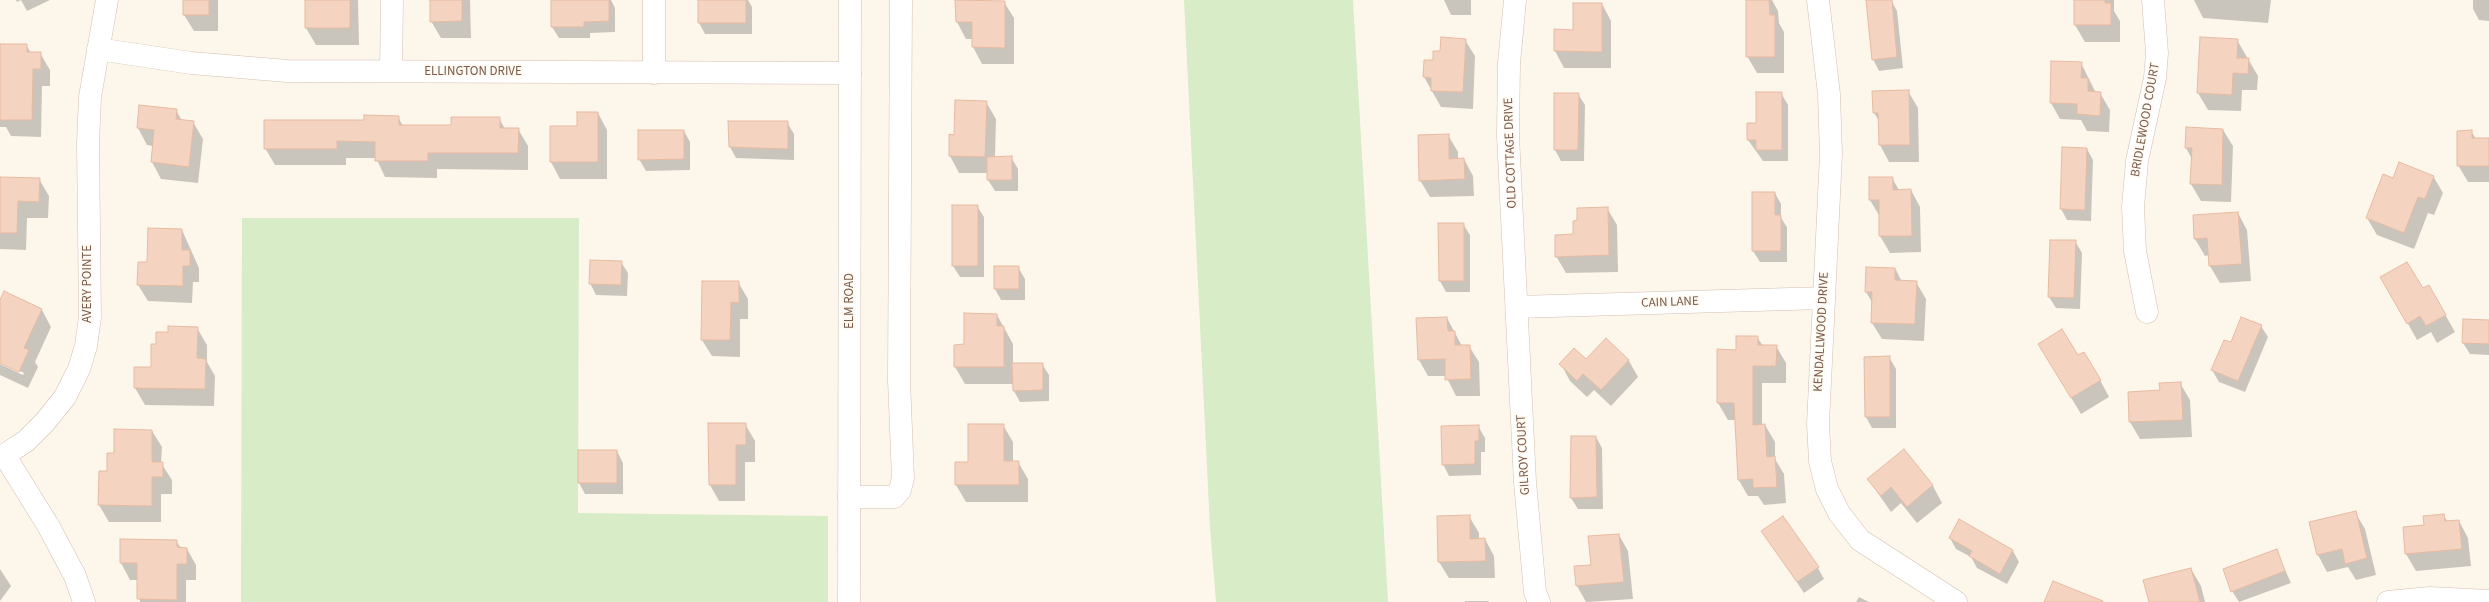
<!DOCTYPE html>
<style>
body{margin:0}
canvas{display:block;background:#fdf6eb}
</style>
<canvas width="2489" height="602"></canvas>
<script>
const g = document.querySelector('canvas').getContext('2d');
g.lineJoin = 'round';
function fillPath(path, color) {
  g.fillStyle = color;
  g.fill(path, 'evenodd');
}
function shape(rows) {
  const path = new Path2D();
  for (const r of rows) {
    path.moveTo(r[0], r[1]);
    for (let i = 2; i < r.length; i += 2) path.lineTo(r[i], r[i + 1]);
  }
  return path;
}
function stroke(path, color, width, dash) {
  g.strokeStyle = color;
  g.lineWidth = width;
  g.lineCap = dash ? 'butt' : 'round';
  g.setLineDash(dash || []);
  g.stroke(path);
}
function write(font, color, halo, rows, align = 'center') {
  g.font = font + ' "Source Sans 3",sans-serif';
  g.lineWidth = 3.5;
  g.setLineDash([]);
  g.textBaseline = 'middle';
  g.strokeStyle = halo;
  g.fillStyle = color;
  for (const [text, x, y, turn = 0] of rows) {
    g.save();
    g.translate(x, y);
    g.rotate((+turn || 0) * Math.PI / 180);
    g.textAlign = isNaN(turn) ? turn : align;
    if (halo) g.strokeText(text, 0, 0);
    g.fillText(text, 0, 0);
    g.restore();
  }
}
fillPath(shape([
 [1184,0,1353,0,1388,602,1216,602,1210,528],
 [242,218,579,218,578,513,828,516,828,602,241,602]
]), '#d8ecc8');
fillPath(shape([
 [16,0,50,0,27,11,21,0,17,2],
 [184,0,218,0,218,31,194,31,184,15],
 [306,0,358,0,359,45,316,45,306,28],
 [431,0,470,0,471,38,441,38,431,21],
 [552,0,611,0,615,8,615,32,590,33,590,38,559,38,552,27],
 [699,0,748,0,752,7,752,34,705,34,699,23],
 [1444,0,1471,0,1471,15,1451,15],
 [1747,0,1772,0,1778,11,1779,23,1784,32,1784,73,1757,73,1747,56],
 [1883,0,1891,0,1897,11,1903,68,1879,71,1873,59],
 [2074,0,2114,0,2114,11,2120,21,2120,42,2085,42,2075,25],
 [2194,0,2271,0,2268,23,2203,18],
 [2473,0,2489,0,2489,21,2479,20,2473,9],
 [956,1,1004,2,1014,18,1014,64,982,64,973,47,973,39,966,39,957,22],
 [1602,4,1611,21,1611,68,1564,68,1555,51,1555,30,1574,31],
 [1465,40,1475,56,1473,109,1441,107,1424,77,1424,61,1434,61,1441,52],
 [2237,40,2258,76,2257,90,2242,90,2241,111,2208,110,2198,93],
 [0,45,26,45,31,53,40,53,50,70,50,86,42,86,41,137,11,136,6,127,0,127],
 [2081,63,2096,93,2100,93,2110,110,2109,132,2087,131,2081,120,2060,119,2051,103],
 [1908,91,1918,108,1919,162,1889,162,1880,145,1880,122,1874,113],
 [1781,93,1788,105,1788,161,1763,161,1748,140,1757,124],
 [1578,94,1585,105,1584,161,1561,161,1555,150],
 [986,102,996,119,995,157,1011,157,1018,169,1018,191,995,191,988,180,988,173,959,173,950,156,955,136],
 [140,106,176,110,182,121,193,122,203,139,198,183,161,179,152,162,153,146,147,145,138,128],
 [598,113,607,130,607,179,560,179,551,162],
 [398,117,403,126,452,126,499,118,505,129,518,129,528,146,528,170,437,169,437,178,385,177,376,158,346,158,346,165,275,165,265,148,365,121],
 [787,122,794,134,794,160,736,158,730,147],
 [2223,130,2233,146,2231,202,2201,201,2191,184,2192,159,2186,148],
 [684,131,690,142,690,170,646,171,639,159],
 [2471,131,2476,139,2489,139,2489,182,2468,182,2458,165],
 [1448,135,1458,152,1458,160,1464,159,1473,176,1474,196,1430,197,1420,180],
 [2087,149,2093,160,2091,221,2067,220,2061,209],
 [2433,176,2443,193,2434,215,2428,213,2414,249,2377,235,2367,218,2393,179],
 [0,178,39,179,49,196,48,218,27,218,26,250,0,249],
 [1892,178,1899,190,1911,190,1920,207,1921,252,1890,253,1880,236,1880,217,1870,200],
 [1753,193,1775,193,1781,204,1781,218,1787,227,1787,262,1760,262,1753,251],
 [977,206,984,217,984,277,960,277,953,266],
 [1607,208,1617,225,1618,272,1566,273,1556,256,1575,235],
 [2238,213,2247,230,2251,281,2220,283,2210,266,2209,255,2205,256,2195,239,2194,216],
 [1463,224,1470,235,1470,292,1446,292,1440,281],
 [182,230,199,268,199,282,193,282,192,303,148,301,138,285,148,263],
 [2075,241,2082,253,2080,309,2056,308,2049,297],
 [621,262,628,273,627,296,596,295,590,283],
 [1018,267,1025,279,1025,300,1001,300,995,289],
 [1867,268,1895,268,1902,282,1916,282,1926,299,1924,341,1882,339,1872,323,1873,304,1866,292],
 [2382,277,2422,290,2429,286,2455,332,2437,343,2431,332,2417,340],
 [738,282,748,299,748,319,740,319,740,357,712,356,702,340],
 [5,293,42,310,51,327,35,362,38,367,28,388,0,375,0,364,23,375,24,373,0,362,0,302],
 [997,315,1013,344,1013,364,1042,364,1049,375,1049,401,1020,402,1014,391,1014,384,965,384,955,367,955,346,965,345],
 [1447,318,1462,346,1469,346,1479,362,1480,396,1456,396,1446,376,1428,376,1419,360],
 [2489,321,2489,355,2470,354,2463,343],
 [2261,326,2268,337,2245,392,2219,382,2212,370,2232,344],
 [197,328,207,345,207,362,215,376,214,406,145,405,135,388,152,368,157,345,168,333],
 [1757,337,1763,346,1776,346,1786,363,1786,383,1762,383,1762,425,1765,425,1775,442,1775,459,1784,474,1786,503,1764,505,1758,496,1748,496,1738,479,1736,420,1728,420,1718,403,1737,351],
 [1606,340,1629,361,1638,377,1611,406,1594,390,1587,397,1570,381,1561,364,1586,360],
 [2078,356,2100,380,2109,397,2081,414,2049,361],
 [1889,357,1896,369,1896,428,1872,428,1866,417,1865,358],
 [2180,383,2190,400,2192,437,2140,439,2130,422,2129,393,2161,391],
 [745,424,755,441,755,462,745,462,745,501,719,501,710,485],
 [1003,425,1013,442,1013,462,1018,462,1028,479,1028,502,966,502,956,485,969,463],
 [1478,426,1485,438,1485,452,1481,452,1481,475,1449,476,1443,464],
 [152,431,162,447,161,463,172,480,172,494,161,494,161,522,109,522,99,505,115,454],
 [1596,437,1602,448,1603,509,1578,509,1571,498],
 [617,451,623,463,623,494,585,494,579,483],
 [1904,451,1933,486,1942,503,1917,523,1901,503,1891,512,1868,479],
 [2355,512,2365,529,2376,575,2356,580,2348,567,2327,572,2318,555,2310,523],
 [1469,516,1479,533,1479,540,1485,539,1494,556,1495,578,1449,578,1439,562],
 [2444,516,2448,522,2459,521,2468,538,2471,566,2416,571,2406,554,2404,528,2425,525],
 [1763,531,1818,568,1824,579,1804,593],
 [1619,535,1628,551,1633,599,1586,602,1577,586,1575,567,1592,565],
 [1950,538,2013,551,2019,562,2007,584,1977,568,1971,557,1956,549],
 [176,541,181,548,187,549,196,565,196,580,186,580,186,602,140,602,138,580,130,580,121,563],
 [2276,550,2291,583,2239,602,2232,591],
 [0,569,11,586,0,601],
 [2191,569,2201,586,2205,602,2150,602],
 [1859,597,1869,602,1856,602],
 [1488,601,1489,602,1465,602,1465,601]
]), '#0003');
const building = shape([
 [183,0,209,0,209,15,183,15,183,0],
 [305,0,350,0,350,28,305,28,305,0],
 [430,0,462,0,462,21,430,22,430,0],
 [551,0,609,0,609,21,584,22,584,27,551,27,551,0],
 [698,0,746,0,746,23,698,23,698,0],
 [955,0,1005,1,1005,48,972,47,972,22,956,22,955,0],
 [1746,0,1769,0,1770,15,1775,15,1775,57,1746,57,1746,0],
 [1866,0,1892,0,1897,57,1872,60,1866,0],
 [2074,0,2105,0,2105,3,2111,3,2111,25,2074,25,2074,0],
 [1573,3,1602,3,1602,52,1554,51,1554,29,1573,30,1573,3],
 [1441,37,1466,39,1463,92,1431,91,1431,78,1423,77,1424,60,1433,60,1433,51,1440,51,1441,37],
 [2200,37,2238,39,2237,58,2249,58,2248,74,2233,73,2232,95,2197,93,2200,37],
 [0,44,27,44,27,52,41,52,41,69,33,69,32,120,0,120,0,44],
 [2051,61,2082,62,2081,78,2088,78,2088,91,2101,92,2100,116,2077,114,2077,104,2050,103,2051,61],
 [1909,90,1910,145,1879,145,1878,113,1873,113,1872,91,1909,90],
 [1756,92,1782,92,1782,150,1756,150,1756,140,1747,140,1747,123,1756,123,1756,92],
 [1554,93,1579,93,1578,150,1554,150,1554,93],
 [955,100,987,101,985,157,949,156,949,134,954,135,955,100],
 [139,105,177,109,176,119,194,121,189,167,151,162,154,130,137,128,139,105],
 [577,112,598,112,598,162,550,162,550,126,577,126,577,112],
 [364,115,399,116,399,125,451,125,451,117,500,117,500,128,519,128,518,153,428,153,428,161,375,161,375,142,337,141,337,149,264,149,264,120,364,120,364,115],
 [728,121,788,121,788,149,729,147,728,121],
 [2186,127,2223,129,2222,185,2190,184,2192,148,2185,148,2186,127],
 [638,130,684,130,684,159,638,160,638,130],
 [2472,130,2472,138,2489,138,2489,166,2457,166,2457,131,2472,130],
 [1449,134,1449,159,1464,158,1465,179,1419,181,1418,135,1449,134],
 [2062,147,2087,148,2085,210,2060,209,2062,147],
 [1012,156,1012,180,987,180,987,157,1012,156],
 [2399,162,2434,176,2425,199,2418,197,2404,233,2366,218,2383,174,2393,178,2399,162],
 [0,177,40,178,39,202,18,201,17,233,0,233,0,177],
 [1869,177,1893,177,1893,190,1911,189,1912,236,1879,236,1879,200,1869,200,1869,177],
 [1752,192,1775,192,1775,215,1781,215,1781,251,1752,251,1752,192],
 [952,205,978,205,978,266,952,266,952,205],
 [1608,207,1609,255,1555,257,1555,235,1573,234,1573,221,1577,220,1577,208,1608,207],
 [2238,212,2242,264,2209,266,2207,238,2194,239,2193,215,2238,212],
 [1438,223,1464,223,1464,281,1439,281,1438,223],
 [148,228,182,229,182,250,190,250,190,266,183,266,183,286,137,285,138,262,147,262,148,228],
 [2050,240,2076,240,2074,298,2048,297,2050,240],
 [590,260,622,261,621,285,589,284,590,260],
 [2407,262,2423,288,2429,285,2446,315,2426,326,2420,316,2407,324,2380,277,2407,262],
 [994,266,1019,266,1019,289,994,289,994,266],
 [1866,267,1895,268,1895,280,1917,281,1915,324,1871,323,1872,292,1865,292,1866,267],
 [702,281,739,281,739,303,731,302,730,340,701,340,702,281],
 [4,291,42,309,24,348,29,350,19,372,0,363,0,300,4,291],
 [964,313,997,314,997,326,1004,326,1004,367,954,367,954,345,964,344,964,313],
 [1447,317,1448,331,1455,331,1455,345,1470,345,1471,379,1445,380,1445,359,1418,360,1416,318,1447,317],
 [2241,317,2262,325,2238,381,2211,370,2224,340,2231,342,2241,317],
 [2463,319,2489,320,2489,344,2462,343,2463,319],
 [168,326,198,327,197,358,206,359,205,389,134,388,134,367,151,367,151,344,156,344,156,332,168,332,168,326],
 [2062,329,2078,355,2084,352,2101,380,2071,398,2038,344,2062,329],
 [1736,336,1758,336,1758,345,1777,345,1776,366,1753,366,1753,425,1765,424,1767,457,1775,456,1777,487,1753,488,1753,479,1738,480,1734,403,1717,403,1717,349,1736,350,1736,336],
 [1606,338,1629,360,1601,390,1583,374,1577,381,1559,364,1574,348,1586,359,1606,338],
 [1890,356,1890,417,1865,417,1864,357,1890,356],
 [1012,363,1043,363,1043,390,1013,391,1012,363],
 [2181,382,2183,420,2129,422,2128,392,2160,390,2159,383,2181,382],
 [708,423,746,423,746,445,736,445,736,485,709,485,708,423],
 [968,424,1004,424,1004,461,1019,461,1019,485,955,485,955,462,968,462,968,424],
 [1479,425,1479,441,1475,441,1475,464,1442,465,1441,426,1479,425],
 [114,429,152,430,152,462,163,462,163,477,152,477,152,506,98,505,99,471,107,471,107,453,114,453,114,429],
 [1571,436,1596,436,1597,497,1570,498,1571,436],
 [1904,449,1933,485,1907,507,1891,487,1881,496,1867,479,1904,449],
 [578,450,617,450,617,483,578,483,578,450],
 [2356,511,2367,558,2345,564,2342,549,2317,555,2309,522,2356,511],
 [2444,514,2445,521,2459,520,2462,549,2405,554,2403,527,2424,525,2423,516,2444,514],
 [1470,515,1470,539,1485,538,1486,561,1438,562,1437,516,1470,515],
 [1783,516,1819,567,1797,582,1761,531,1783,516],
 [1959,519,2013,550,2000,574,1969,556,1972,551,1949,538,1959,519],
 [1619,534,1624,582,1576,586,1574,566,1591,565,1588,536,1619,534],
 [120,539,177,540,177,547,187,548,187,564,177,564,177,600,137,599,137,563,120,563,120,539],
 [2277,549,2285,571,2231,592,2223,569,2277,549],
 [2191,568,2200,602,2149,602,2143,580,2191,568],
 [2053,581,2103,601,2103,602,2044,602,2053,581]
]);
fillPath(building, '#f4d4c1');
stroke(building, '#e7baa1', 1);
const minor = shape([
 [1515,0,1509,63,1508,136,1525,482,1535,592,1539,602],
 [1818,0,1829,94,1831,154,1818,424,1820,461,1827,489,1839,513,1860,540,1956,602],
 [98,49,191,63,287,71,850,73],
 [391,71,392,0],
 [654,73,654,0],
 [1517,307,1824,298],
 [2147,312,2135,251,2133,207,2137,161,2155,78,2157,53,2153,0],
 [5,456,49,527,75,576,84,602],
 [0,458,26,441,45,422,65,397,79,369,86,346,90,317,88,143,90,97,107,0],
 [849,497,894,497,900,490,903,478,899,380,901,0],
 [2388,602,2430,598,2489,601]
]);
const tertiary = shape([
 [849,602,850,0]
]);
stroke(minor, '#d3bfb2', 23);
stroke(tertiary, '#d3bfb2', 23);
stroke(minor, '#fff', 22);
stroke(tertiary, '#fff', 22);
write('13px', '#7a5b4c', '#fffaf2', [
 ["ELLINGTON DRIVE",473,72],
 ["BRIDLEWOOD COURT",2146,120,-80],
 ["OLD COTTAGE DRIVE",1511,153,-92],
 ["AVERY POINTE",88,284,-90],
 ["ELM ROAD",850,301,-90],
 ["CAIN LANE",1670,303,-2],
 ["KENDALLWOOD DRIVE",1822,332,-87],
 ["GILROY COURT",1524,455,-93]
]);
</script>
